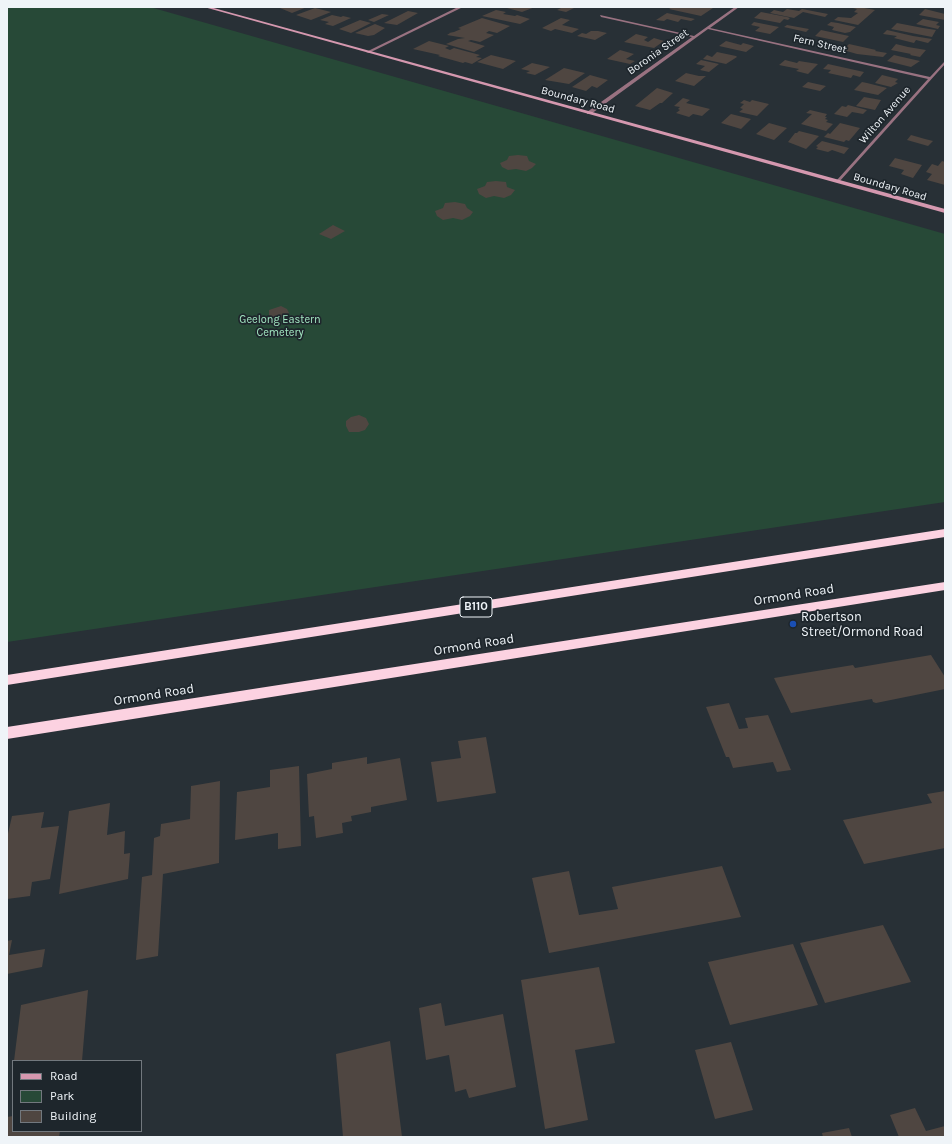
<!DOCTYPE html>
<style>
body{margin:0}
#map{position:relative;width:952px;height:1144px;overflow:hidden;background:#283036;font-family:Karla,sans-serif}
canvas{display:block}
.frame{position:absolute;inset:0;border:8px solid #eff4f8;pointer-events:none}
.legend{position:absolute;left:12px;top:1060px;width:130px;height:72px;box-sizing:border-box;background:#1e262c;border:1px solid #72787e;margin:0;padding:5px 7px;list-style:none;font-size:12px;color:#eff4f8}
.legend li{display:flex;align-items:center;gap:8px;height:20px}
.legend b{width:20px;border:1px solid #72787e}
</style>
<div id="map">
<canvas width="952" height="1144"></canvas>
<div class="frame"></div>
<ul class="legend">
<li><b style="height:5px;background:#d598af"></b>Road</li>
<li><b style="height:11px;background:#274937"></b>Park</li>
<li><b style="height:11px;background:#4f4641"></b>Building</li>
</ul>
</div>
<script>
const g = document.querySelector('canvas').getContext('2d');
g.lineJoin = 'round';
function fillPath(path, color) {
  g.fillStyle = color;
  g.fill(path, 'evenodd');
}
function shape(rows) {
  const path = new Path2D();
  for (const r of rows) {
    path.moveTo(r[0], r[1]);
    for (let i = 2; i < r.length; i += 2) path.lineTo(r[i], r[i + 1]);
  }
  return path;
}
function stroke(path, color, width, dash) {
  g.strokeStyle = color;
  g.lineWidth = width;
  g.lineCap = dash ? 'butt' : 'round';
  g.setLineDash(dash || []);
  g.stroke(path);
}
function write(font, color, halo, rows, align = 'center') {
  g.font = font + ' Karla,sans-serif';
  g.lineWidth = 3.5;
  g.setLineDash([]);
  g.textBaseline = 'middle';
  g.strokeStyle = halo;
  g.fillStyle = color;
  for (const [text, x, y, turn = 0] of rows) {
    g.save();
    g.translate(x, y);
    g.rotate((+turn || 0) * Math.PI / 180);
    g.textAlign = isNaN(turn) ? turn : align;
    if (halo) g.strokeText(text, 0, 0);
    g.fillText(text, 0, 0);
    g.restore();
  }
}
fillPath(shape([
 [7,7,150,7,945,234,945,502,7,642]
]), '#274937');
fillPath(shape([
 [283,7,307,7,292,13,280,8],
 [510,7,535,7,522,12,507,8],
 [563,7,576,7,566,12,557,10],
 [672,7,709,7,713,8,701,16,669,9],
 [849,7,859,7,875,10,858,25,834,20,838,17,851,18,858,13,854,12,857,9],
 [315,8,331,12,311,20,296,15],
 [787,9,799,11,802,9,828,14,825,17,803,12,794,18,770,13,774,10,783,12],
 [925,9,945,14,945,20,919,15],
 [496,10,506,12,503,14,515,16,517,15,530,19,520,24,482,16],
 [408,11,418,13,397,25,384,23],
 [761,12,787,17,790,18,788,20,784,19,780,23,754,18],
 [667,13,695,19,691,21,681,19,678,22,667,19,664,21,656,20],
 [382,14,389,15,374,22,368,20],
 [332,15,341,17,343,16,351,18,333,26,325,24,329,22,320,20],
 [482,18,510,26,497,33,489,31,486,33,494,35,480,42,471,40,468,41,485,46,474,52,446,44,458,39,465,38,447,35,450,33,449,33,454,32,461,29,458,28],
 [561,18,570,20,562,25,579,29,572,33,555,29,551,31,542,28],
 [923,19,939,22,936,25,940,26,938,29,916,24],
 [360,20,371,23,351,33,339,29],
 [754,22,779,27,770,34,755,31,760,27,751,25],
 [831,22,838,23,856,27,850,32,845,33,832,30,834,27,827,25],
 [897,23,923,28,936,30,932,37,891,29],
 [375,24,385,28,374,35,368,36,355,33],
 [787,25,809,29,806,32,784,27],
 [821,30,849,36,843,42,815,36],
 [887,30,913,36,932,39,928,43,916,40,914,43,894,38,897,36,883,34],
 [591,31,598,31,607,33,595,40,577,36,582,33,586,34],
 [636,34,648,37,644,40,648,42,654,38,664,41,654,48,624,42],
 [429,41,449,46,445,48,450,50,454,48,480,55,476,57,482,58,472,64,465,62,463,63,438,56,440,55,413,49],
 [726,41,741,45,743,43,754,46,746,52,719,46],
 [849,44,876,50,875,51,887,53,883,57,857,54,843,50],
 [896,44,908,47,926,50,920,57,910,55,911,54,891,50],
 [620,50,634,54,626,59,635,61,630,64,607,59],
 [717,52,736,56,737,57,726,64,703,59,707,55,712,57],
 [491,55,516,61,503,69,477,62],
 [894,55,898,56,920,61,911,67,887,61],
 [701,60,719,64,709,72,700,70,705,66,696,64],
 [785,60,797,63,799,61,818,64,808,74,796,71,799,69,779,65],
 [532,63,550,67,535,75,526,73,530,71,521,69],
 [828,64,864,72,860,77,853,75,851,78,828,73,831,70,823,69],
 [564,68,585,73,569,84,545,80],
 [686,73,699,76,706,76,694,86,675,81],
 [590,75,608,80,597,88,592,86,586,91,572,87],
 [882,75,898,79,895,82,898,83,891,87,875,83],
 [808,82,826,86,820,91,802,87],
 [862,82,867,83,887,88,878,95,854,90],
 [657,88,673,93,662,103,660,103,650,110,635,106],
 [864,97,881,100,875,110,856,106],
 [683,98,690,100,686,103,710,109,702,116,693,114,689,117,676,113,680,110,678,109,680,107,674,106],
 [744,100,750,102,752,100,769,104,757,116,739,112,743,109,740,108,744,104,740,103],
 [848,105,867,110,863,114,852,112,847,117,834,114,842,106,846,107],
 [810,110,827,114,825,117,827,117,825,119,828,120,826,122,833,124,826,131,801,124,812,114,806,113],
 [731,114,751,119,741,129,721,123],
 [769,123,787,128,774,140,756,134],
 [840,123,860,128,849,141,846,140,844,142,824,137,828,133,830,134],
 [799,131,819,136,806,149,788,142,795,133,797,133],
 [911,135,925,139,933,141,928,146,907,140],
 [822,141,849,148,844,154,832,150,828,152,816,149,818,147,816,146],
 [518,155,527,156,529,161,536,164,532,168,526,171,516,169,508,170,502,167,500,163,507,160,509,156],
 [895,158,922,165,913,178,901,174,904,170,889,166],
 [942,161,945,162,945,185,927,180,932,174,926,172,932,164,938,166],
 [496,181,506,182,507,187,515,190,511,195,504,198,494,196,486,198,479,194,477,189,485,186,487,182],
 [455,202,465,204,467,208,473,212,470,216,462,220,453,218,443,220,437,216,435,211,443,208,445,203],
 [333,225,345,231,331,239,319,234],
 [281,306,287,309,289,313,285,317,271,319,269,315,269,310],
 [359,415,366,418,369,424,365,430,359,432,349,432,346,426,346,421,351,417],
 [931,655,945,677,945,689,876,703,873,702,872,699,791,713,774,678,853,665,855,668],
 [729,703,739,729,748,728,745,718,768,715,791,770,777,772,773,762,733,768,729,757,726,757,706,707],
 [486,737,496,793,437,802,431,762,461,758,458,741],
 [367,757,367,764,400,758,407,800,371,807,371,812,351,816,352,821,342,823,343,833,316,838,314,816,309,817,307,774,332,769,332,763],
 [299,766,301,846,278,849,278,833,235,840,237,792,270,787,270,770],
 [220,781,219,863,163,874,158,956,136,960,142,877,152,875,154,838,160,836,161,824,190,819,191,786],
 [945,791,945,848,864,864,843,820,932,803,927,794],
 [110,803,107,835,125,831,124,854,130,853,128,879,59,894,69,811],
 [44,812,41,828,59,826,50,879,32,882,30,896,7,899,7,838,12,816],
 [722,866,741,917,549,953,532,878,569,871,579,915,618,909,612,887],
 [883,925,911,982,825,1003,800,943],
 [12,940,9,955,45,949,42,967,7,974,7,941],
 [793,944,818,1005,730,1025,708,962],
 [599,967,615,1043,575,1050,588,1120,545,1129,521,980],
 [88,990,82,1061,14,1061,21,1005],
 [441,1003,445,1026,503,1014,516,1087,469,1098,466,1089,455,1092,449,1055,426,1060,419,1008],
 [390,1041,402,1137,343,1137,336,1054],
 [731,1042,753,1110,715,1119,695,1050],
 [915,1108,926,1131,945,1126,945,1137,899,1137,890,1115],
 [13,1116,13,1131,60,1131,59,1137,7,1137,7,1117],
 [849,1128,852,1137,823,1137,822,1133]
]), '#4f4641');
fillPath(shape([
 [735,7,739,7,710,28,930,77,945,61,945,64,839,182,837,181,837,180,928,79,708,29,591,114,587,114,587,112,692,37,601,17,600,15,694,36,735,7]
]), '#997281');
fillPath(shape([
 [458,7,463,7,369,53,366,52,458,7]
]), '#997281');
fillPath(shape([
 [204,7,210,7,945,209,945,213,204,7]
]), '#d598af');
fillPath(shape([
 [945,529,945,537,7,685,7,675,945,529],
 [945,582,945,590,7,739,7,727,945,582]
]), '#fcd2e1');
for (const [x, y, r, color] of [
 [793,624,4,"#1a4fb4"]
]) {
  const dot = new Path2D();
  dot.arc(x, y, r, 0, 2 * Math.PI);
  g.fillStyle = color;
  g.fill(dot);
  stroke(dot, '#1e262c', 1.5);
}
write('11px', '#eff4f8', '#1e262c', [
 ["Fern Street",820,44,13],
 ["Boronia Street",658,52,-35],
 ["Boundary Road",578,100,15],
 ["Wilton Avenue",885,115,-49],
 ["Boundary Road",890,187,16]
]);
write('11px', '#a3e7c2', '#1e262c', [
 ["Geelong Eastern",280,320],
 ["Cemetery",280,333]
]);
for (const [x, y, w] of [
 [476,607,32]
]) {
  const box = new Path2D();
  box.roundRect(x - w / 2, y - 10, w, 20, 3);
  g.fillStyle = '#1e262c';
  g.fill(box);
  stroke(box, '#eff4f8', 1);
}
write('bold 12px', '#eff4f8', null, [
 ["B110",476,607]
]);
write('13px', '#eff4f8', '#1e262c', [
 ["Ormond Road",794,595,-9],
 ["Ormond Road",474,645,-9],
 ["Ormond Road",154,695,-9]
]);
write('13px', '#eff4f8', '#1e262c', [
 ["Robertson",801,617],
 ["Street/Ormond Road",801,632]
], 'left');
</script>
